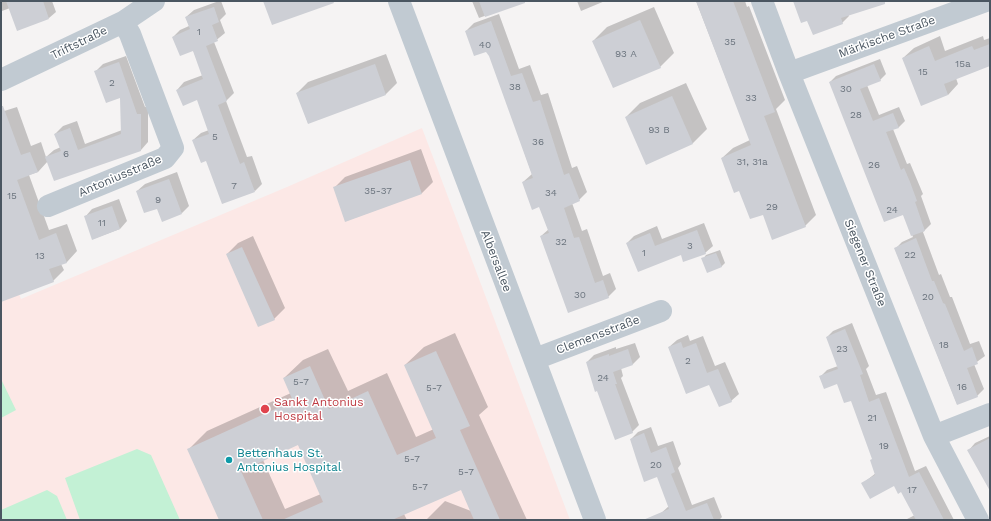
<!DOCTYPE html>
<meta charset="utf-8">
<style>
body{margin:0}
#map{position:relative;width:991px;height:521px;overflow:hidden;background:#f5f3f3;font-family:"Work Sans",sans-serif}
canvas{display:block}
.frame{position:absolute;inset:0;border:2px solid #4a5661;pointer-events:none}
</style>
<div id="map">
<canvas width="991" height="521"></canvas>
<div class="frame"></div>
</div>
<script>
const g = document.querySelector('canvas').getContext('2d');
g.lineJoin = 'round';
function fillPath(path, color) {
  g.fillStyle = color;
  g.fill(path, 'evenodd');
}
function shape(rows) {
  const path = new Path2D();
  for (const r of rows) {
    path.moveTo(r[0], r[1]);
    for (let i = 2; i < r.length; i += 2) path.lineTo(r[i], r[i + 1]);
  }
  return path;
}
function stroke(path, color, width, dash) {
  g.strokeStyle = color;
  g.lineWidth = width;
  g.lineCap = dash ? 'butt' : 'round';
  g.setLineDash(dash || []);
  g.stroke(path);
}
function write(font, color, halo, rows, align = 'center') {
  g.font = font + ' "Work Sans",sans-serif';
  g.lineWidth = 3;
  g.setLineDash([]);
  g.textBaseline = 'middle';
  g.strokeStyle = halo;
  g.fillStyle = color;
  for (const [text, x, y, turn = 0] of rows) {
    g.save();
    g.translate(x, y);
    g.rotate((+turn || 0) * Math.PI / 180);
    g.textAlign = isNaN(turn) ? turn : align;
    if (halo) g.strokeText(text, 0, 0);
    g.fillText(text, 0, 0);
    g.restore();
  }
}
fillPath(shape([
 [422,128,570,520,1,520,1,248,21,299,287,187]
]), '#fce8e6');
fillPath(shape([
 [1,379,16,410,1,418],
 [137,449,151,455,180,520,80,520,65,478],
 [47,490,57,496,67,520,1,520,1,510]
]), '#c3f1d5');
fillPath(shape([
 [1,1,52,1,56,12,49,18,10,8,2,11],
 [219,1,221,1,226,14,220,20,225,33,214,42,234,93,226,101,247,157,252,156,262,184,255,191,207,159,193,140,201,133,209,130,198,99,177,90,184,82,203,75,193,50,173,37,180,30,189,26,186,17,194,10],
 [472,1,514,1,506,8,479,18],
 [577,1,605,1,581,11],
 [696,1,745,1,747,7,749,6,785,100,776,109,816,215,805,226,763,213,740,190,722,158,733,148,750,140],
 [794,1,844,3,849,16,842,23,808,19],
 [654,7,674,53,660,67,593,41,607,27],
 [499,14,519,69,530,65,541,95,548,93,572,168,577,166,587,192,579,200,572,203,582,231,587,229,603,276,610,273,616,289,608,297,541,236,549,229,540,205,523,182,532,174,490,55,466,31,474,23],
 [940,36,945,51,983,36,984,40,990,38,990,65,956,78,958,84,948,95,903,58,914,48],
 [386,54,397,83,386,94,308,123,297,93,308,82],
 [126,56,145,107,148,107,148,142,141,150,48,161,38,172,29,175,49,230,67,224,77,251,67,262,61,264,64,270,53,281,1,301,1,112,17,107,31,146,41,142,46,157,54,150,61,147,55,134,63,126,77,121,85,144,122,130,121,96,95,72,103,64],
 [880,59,886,74,880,80,867,85,879,115,899,107,905,121,899,127,893,129,907,164,910,163,923,194,921,196,931,224,923,232,939,275,941,274,950,297,952,297,970,344,979,341,985,356,974,364,984,389,977,396,957,404,895,249,902,242,913,237,903,214,830,82,836,76],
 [686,83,707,129,693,143,646,163,626,117,640,103],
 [421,149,433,182,422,193,346,221,334,188,345,177],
 [177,172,189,206,182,213,158,207,137,191,145,184],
 [119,199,127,221,120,229,93,239,85,217,92,209],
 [704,223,713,246,705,253,681,254,627,243,634,236,657,226,662,239],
 [253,236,285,308,274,319,227,254,238,243],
 [720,250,725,263,721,267,703,259,706,255],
 [852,323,869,366,866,369,876,395,886,392,915,471,926,466,954,520,905,520,915,515,902,491,894,485,863,483,876,473,873,458,852,400,837,383,820,377,827,370,838,366,827,337,833,331],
 [455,333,488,407,479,415,527,520,426,520,445,501,471,511,461,488,404,514,407,520,220,520,189,449,207,431,291,393,284,378,303,360,328,349,348,391,387,373,416,437,434,429,405,365,424,347],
 [298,444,321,494,285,509,263,460],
 [688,335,690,341,703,336,715,366,725,362,739,394,731,401,669,347,677,340],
 [635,343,640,357,633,364,621,368,623,376,621,378,639,425,632,432,587,362,594,355,616,347,616,349],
 [651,427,658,446,673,441,681,464,678,468,692,505,714,497,722,517,719,520,661,520,659,515,669,506,658,476,631,439,638,432],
 [990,436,990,468,969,450,975,443]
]), '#0003');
fillPath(shape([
 [6,1,43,1,49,19,17,31],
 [263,1,333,1,334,3,272,25],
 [479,1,525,1,525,3,485,17],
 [696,1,733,1,775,112,764,116,806,227,772,240,763,215,750,219,739,191,734,193,721,158,751,145],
 [793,1,885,1,885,4,841,18,843,24,813,35,807,21,801,23],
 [214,7,219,22,212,25,218,41,206,46,227,101,218,105,240,164,244,162,255,192,222,204,206,161,201,163,192,140,209,134,197,100,183,106,176,90,203,79,193,51,180,56,172,37,190,29,185,17],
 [640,20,661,68,613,88,592,41],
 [491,21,511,76,522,73,533,102,540,100,564,175,569,173,580,201,564,208,574,238,579,237,595,283,603,280,609,298,568,313,540,236,549,233,539,207,532,210,522,182,533,178,489,56,486,52,474,56,465,31],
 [990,44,990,66,944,84,948,95,921,106,902,58,929,46,935,61,972,46,974,50],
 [119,62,137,114,141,114,141,151,54,181,45,157,61,151,54,134,70,128,78,150,121,134,120,98,106,103,94,71],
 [375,64,386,95,308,124,296,93],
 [874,64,881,81,860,89,873,121,893,113,899,128,886,132,901,170,904,168,910,182,917,201,915,202,925,231,911,236,903,215,884,222,829,82],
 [672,96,693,144,646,165,625,117],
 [1,106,3,106,21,155,30,152,38,172,17,180,39,240,56,233,67,263,49,269,54,282,1,302],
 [410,160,422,194,345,222,333,187],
 [169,179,182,214,162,222,157,209,144,213,136,191],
 [112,206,120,229,92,240,84,216],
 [697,230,706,254,683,262,681,255,638,272,626,243,650,233,655,246],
 [916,238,932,281,934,281,943,303,945,304,964,351,972,347,978,364,967,368,978,397,957,405,894,248],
 [242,247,275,320,258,327,226,254],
 [716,253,722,267,707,273,701,258],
 [845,329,863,374,860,375,869,402,879,398,909,477,919,472,944,520,916,520,901,492,898,494,894,486,870,499,861,483,875,475,870,460,872,459,851,401,844,403,837,384,824,389,819,376,838,369,826,337],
 [681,342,683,348,696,343,707,373,718,369,732,402,719,407,709,385,686,394,668,347],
 [628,349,633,365,613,372,617,384,615,384,633,433,615,440,597,391,595,392,586,362,609,354,609,356],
 [436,351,470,426,460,430,500,520,474,520,461,490,392,520,282,520,323,502,298,445,241,471,263,520,219,520,187,449,293,401,283,378,310,366,329,409,368,391,397,455,436,438,404,365],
 [644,433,651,453,666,447,675,472,671,474,686,511,707,503,714,520,643,520,669,509,657,477,644,482,636,458,630,439],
 [990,438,990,491,967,450]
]), '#cdcfd5');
stroke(shape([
 [399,1,595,520],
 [762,1,789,73,934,436,978,520],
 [789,73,986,1],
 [1,80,123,22,154,1],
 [48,206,165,158,173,148,130,34,123,22],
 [535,359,661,311],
 [934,436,990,414]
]), '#c1cad2', 22);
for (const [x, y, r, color] of [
 [265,409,5,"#e0444e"],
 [229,460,4,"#0f9aa8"]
]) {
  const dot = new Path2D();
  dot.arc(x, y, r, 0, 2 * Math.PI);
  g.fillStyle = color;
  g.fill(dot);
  stroke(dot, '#fff', 1.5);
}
write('10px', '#6b747e', null, [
 ["1",199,32],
 ["35",730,42],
 ["40",485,45],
 ["93 A",626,54],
 ["15a",963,64],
 ["15",923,72],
 ["2",112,83],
 ["38",515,87],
 ["30",846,89],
 ["33",751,98],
 ["28",856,115],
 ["93 B",659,130],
 ["5",215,137],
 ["36",538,142],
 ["6",66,154],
 ["31, 31a",752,162],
 ["26",874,165],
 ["7",234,186],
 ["35-37",378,191],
 ["34",551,193],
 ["15",12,196],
 ["9",158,200],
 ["29",772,207],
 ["24",892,210],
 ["11",102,223],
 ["32",561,242],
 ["3",690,246],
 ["1",644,253],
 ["22",910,255],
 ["13",40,256],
 ["30",580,295],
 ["20",928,297],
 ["18",944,345],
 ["23",842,349],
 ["2",688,361],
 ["24",603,378],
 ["5-7",301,382],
 ["16",962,387],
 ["5-7",434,388],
 ["21",872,418],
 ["19",884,446],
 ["5-7",412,459],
 ["20",656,465],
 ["5-7",466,472],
 ["5-7",420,487],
 ["17",912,490]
]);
write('12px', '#4a5661', '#fff', [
 ["Märkische Straße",887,37,-20],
 ["Triftstraße",79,43,-26],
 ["Antoniusstraße",120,176,-23],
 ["Albersallee",496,261,69],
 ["Siegener Straße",865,263,68],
 ["Clemensstraße",598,335,-21]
]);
write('12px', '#be3a42', '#fff', [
 ["Sankt Antonius",274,402],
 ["Hospital",274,416]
], 'left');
write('12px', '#0d838f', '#fff', [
 ["Bettenhaus St.",237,453],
 ["Antonius Hospital",237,467]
], 'left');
</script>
